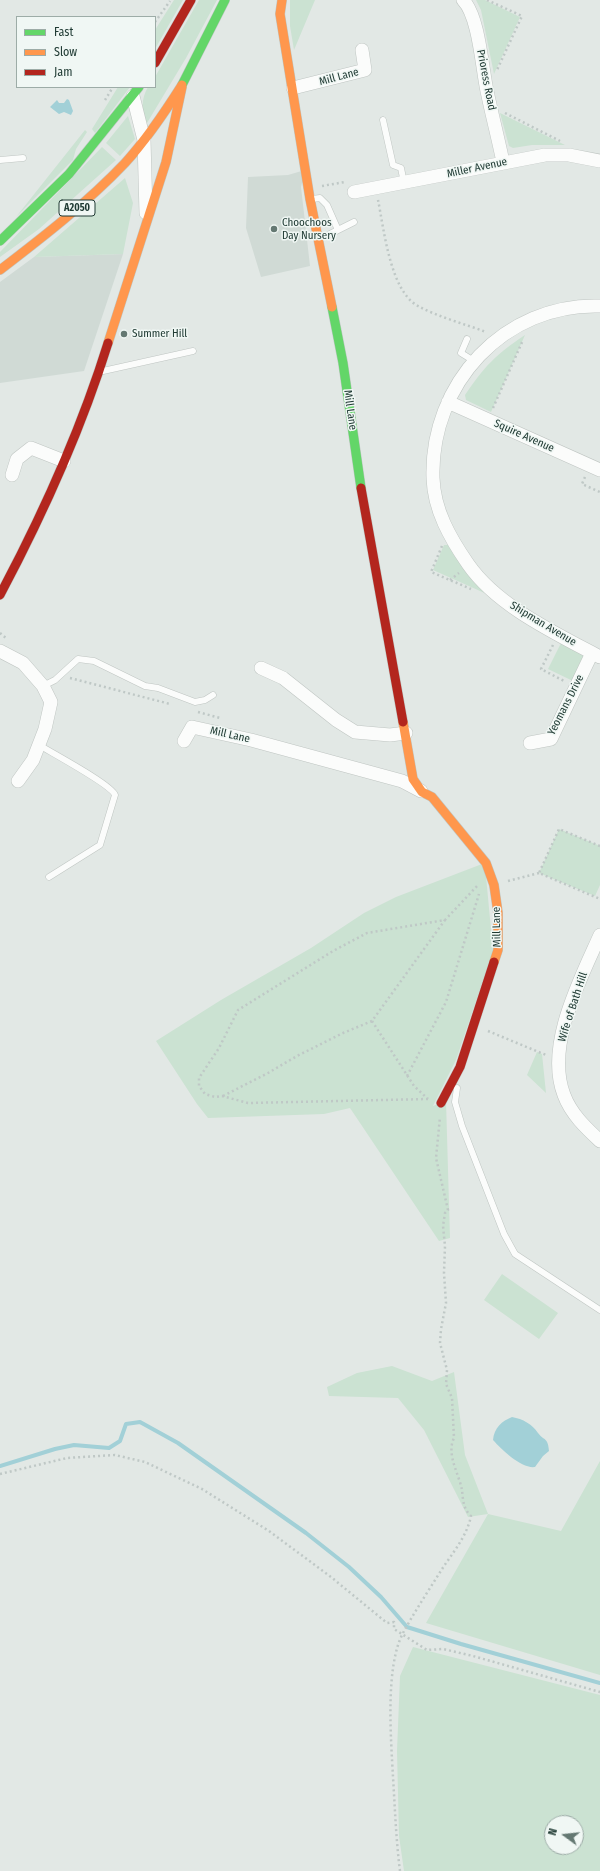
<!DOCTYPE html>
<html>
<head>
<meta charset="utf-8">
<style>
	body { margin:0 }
	#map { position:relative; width:600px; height:1871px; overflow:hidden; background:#e2e8e5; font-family:"Fira Sans Condensed",sans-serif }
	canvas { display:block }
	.legend { position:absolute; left:16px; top:16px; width:140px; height:72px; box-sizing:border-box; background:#f0f7f4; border:1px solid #9daca7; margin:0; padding:5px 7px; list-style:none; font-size:12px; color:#203b34 }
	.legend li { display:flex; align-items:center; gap:8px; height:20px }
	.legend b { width:20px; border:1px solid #9daca7 }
	.north { position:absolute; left:544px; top:1815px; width:40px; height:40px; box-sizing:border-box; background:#f0f7f4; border:1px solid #9daca7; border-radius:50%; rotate:285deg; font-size:11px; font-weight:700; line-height:16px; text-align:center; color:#203b34 }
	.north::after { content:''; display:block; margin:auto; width:14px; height:18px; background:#647872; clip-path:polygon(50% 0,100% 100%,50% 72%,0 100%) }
</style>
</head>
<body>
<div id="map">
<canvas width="600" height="1871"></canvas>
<ul class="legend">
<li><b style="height:5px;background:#63d668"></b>Fast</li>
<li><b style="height:5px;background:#ff974d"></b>Slow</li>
<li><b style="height:5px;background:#b3261e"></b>Jam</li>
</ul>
<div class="north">N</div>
</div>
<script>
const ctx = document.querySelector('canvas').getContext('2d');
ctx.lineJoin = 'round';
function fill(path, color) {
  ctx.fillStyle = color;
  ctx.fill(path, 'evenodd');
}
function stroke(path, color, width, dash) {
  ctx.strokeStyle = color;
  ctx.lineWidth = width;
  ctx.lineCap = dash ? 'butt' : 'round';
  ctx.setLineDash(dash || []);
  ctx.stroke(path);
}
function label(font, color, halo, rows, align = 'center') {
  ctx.font = font + ' "Fira Sans Condensed",sans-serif';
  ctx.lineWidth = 3;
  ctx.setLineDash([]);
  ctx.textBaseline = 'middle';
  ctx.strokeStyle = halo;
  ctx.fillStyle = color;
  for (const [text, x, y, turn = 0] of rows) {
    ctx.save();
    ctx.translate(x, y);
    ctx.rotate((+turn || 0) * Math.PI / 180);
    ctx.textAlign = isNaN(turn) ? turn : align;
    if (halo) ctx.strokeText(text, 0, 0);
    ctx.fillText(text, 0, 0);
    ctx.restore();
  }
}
fill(new Path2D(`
	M305,170L301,187L310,266L261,277L246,228L248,177L288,175Z
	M123,254L84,371L0,383V282L34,257Z`), '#d0dad5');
fill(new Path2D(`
	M174,0H183L155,49V30Z
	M199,0H217L186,58L147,123C141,111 141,99 148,87H155V77Z
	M290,0H315L294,50L290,26Z
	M476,0H485L520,17L494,74L481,10Z
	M118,87H130L95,133L92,129Z
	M500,113L565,145H532L513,148L509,146Z
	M128,116L135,139L120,156L106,143Z
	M85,130L87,132L76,149L73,160L16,217Z
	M102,147L116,160L39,229L0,257V252Z
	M125,178L133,203L123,254L34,257Z
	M525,335L491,412L466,400L465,395C484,367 496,354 525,335Z
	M444,545H449L489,595L433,570Z
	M562,641L588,655L575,682L548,669Z
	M559,829L600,846V885L595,896L539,873Z
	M482,864L486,876L493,951L456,1060L433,1106L446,1101L450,1238L439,1241L350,1108L324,1114L208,1118L197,1104L156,1041L221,1000L311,948L364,913L396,897Z
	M537,1052L542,1054L546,1093L527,1075Z
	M502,1274L558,1313L539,1339L484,1300Z
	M392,1366L432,1381L454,1372L465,1455L488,1514L561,1531L600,1461V1675L426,1623L488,1514L468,1517L424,1430L398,1398L329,1396L327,1387L357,1373Z
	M413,1647L600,1695V1871H404L399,1836L397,1751L400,1676ZM552,1823H576V1847H552Z`), '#cbe2d2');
fill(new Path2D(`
	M67,99L69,100L73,111L71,115L64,112L59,114L50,107L57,100L59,103H64Z
	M512,1417C523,1419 532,1424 538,1433C544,1441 548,1437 549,1451L543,1456L535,1467C522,1469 502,1450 493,1440C494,1428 502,1421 512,1417Z`), '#a2d0d7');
stroke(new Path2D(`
	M0,1466L55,1449L74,1445L109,1448L120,1441L126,1424L140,1422L178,1443L306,1533L349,1567L381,1597L407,1627L461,1644L600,1683`), '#a2d0d7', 4);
const lane = new Path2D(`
	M383,120L393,165L401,168L404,183
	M0,160L23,158
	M312,199L320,198L327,205L338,230
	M330,234L354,222
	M467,339L461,353L474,361
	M103,371L193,351
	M43,686L55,680L78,659L94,661L145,686L158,688L195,702L205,700L213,695
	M39,745C52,753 112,785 115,795L100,845L49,877
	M457,1088L455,1102L462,1126L504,1234L515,1254L600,1310`);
const street = new Path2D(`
	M463,0C479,16 482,68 487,91C492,115 498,138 503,162
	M293,88L365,70L362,50
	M133,96L144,140L146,213
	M354,192L545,155H569L600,161
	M600,306C504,303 430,384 433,478C434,510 450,538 468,564C497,606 555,633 600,657
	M448,402L600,470
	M12,475L17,459L31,448L64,461
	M0,651L23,663L43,686L51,702L45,729L33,760L18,781
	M261,668L283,678L336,720L355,732L390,735L406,733
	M184,741L192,727L251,740L402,781L421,791
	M530,743L551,739L592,653
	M600,935C580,980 545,1046 564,1095C571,1114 586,1128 600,1141`);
const fast = new Path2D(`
	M182,85L225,0
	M0,241L69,174L139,87
	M332,307L343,363L361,488`);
const slow = new Path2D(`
	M282,0L280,14L310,199L332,307
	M0,270C43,237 87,203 125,163C146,140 165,112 182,85
	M108,343L166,162L182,87
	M403,722L413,779L422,792L432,797L486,863L494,885L498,913V950L494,962`);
const jam = new Path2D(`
	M155,63L191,0
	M361,488L403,722
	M0,595C43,514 81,430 108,343
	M441,1103L460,1067L494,962`);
stroke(lane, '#bfc5c2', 7);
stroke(street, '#bfc5c2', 14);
stroke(fast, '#bec6c3', 10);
stroke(slow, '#bec6c3', 10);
stroke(jam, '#bec6c3', 10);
stroke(new Path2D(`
	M487,0L522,16L497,70
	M155,22L170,1
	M105,100L113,87
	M505,113L560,141
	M322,186L345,182
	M378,200C384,229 390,291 418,306C438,317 465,324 486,332
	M493,408L523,340
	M585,477L582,484L600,492
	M442,546L431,572L471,589
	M450,580L459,573
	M0,633L6,638
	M553,645L541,669L564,681
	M70,678L170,704
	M198,712L220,718
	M600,846L559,829L539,873L600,899
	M508,881L539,873
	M372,1021L414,1086L428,1099
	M488,1031L546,1055
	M407,1076L446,1002L479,894
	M223,1096L268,1073L297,1056L343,1033L372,1021L445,920
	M428,1099L248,1103L222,1096L215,1097L205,1094L199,1086V1078L219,1048L238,1010L333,951L367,933L445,920L478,885
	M0,1474L67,1458L115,1455L145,1462L202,1489L269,1531L331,1577L387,1623L394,1622V1629L427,1650L443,1649L473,1656L600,1692
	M400,1871C396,1840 395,1809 393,1777C391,1739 385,1667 403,1633C415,1611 430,1588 444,1566C455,1550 467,1535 471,1516C463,1509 463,1499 462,1490C459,1474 446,1454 454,1438L452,1398L446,1384L447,1370L440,1343L441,1329L446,1303L444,1273L445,1246L443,1226L445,1213L448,1210L436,1158L440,1117`), '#bfc8c6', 2.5, [2, 3]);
stroke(lane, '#fbfcfb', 6);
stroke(street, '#fbfcfb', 13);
stroke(fast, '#63d668', 9);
stroke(slow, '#ff974d', 9);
stroke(jam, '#b3261e', 9);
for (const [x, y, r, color] of [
	[274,229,4,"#647872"],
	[124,334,4,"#647872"]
]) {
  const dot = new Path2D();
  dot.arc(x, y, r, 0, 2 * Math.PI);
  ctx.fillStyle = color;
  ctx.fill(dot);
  stroke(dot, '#f0f7f4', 1.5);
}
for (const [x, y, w] of [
	[77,208,36]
]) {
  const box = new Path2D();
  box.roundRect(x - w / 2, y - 8, w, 16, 3);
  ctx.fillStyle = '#f0f7f4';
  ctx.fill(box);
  stroke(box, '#203b34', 1);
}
label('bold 10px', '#203b34', null, [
	["A2050",77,208]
]);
label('11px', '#203b34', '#f0f7f4', [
	["Mill Lane",339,77,-15],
	["Prioress Road",486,80,79],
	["Miller Avenue",477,168,-12],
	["Mill Lane",350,410,82],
	["Squire Avenue",524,436,24],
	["Shipman Avenue",543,624,31],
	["Yeomans Drive",566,705,-63],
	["Mill Lane",230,735,13],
	["Mill Lane",497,927,-91],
	["Wife of Bath Hill",573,1007,-72]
]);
label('11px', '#203b34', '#f0f7f4', [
	["Choochoos",282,223],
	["Day Nursery",282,236],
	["Summer Hill",132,334]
], 'left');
</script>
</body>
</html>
